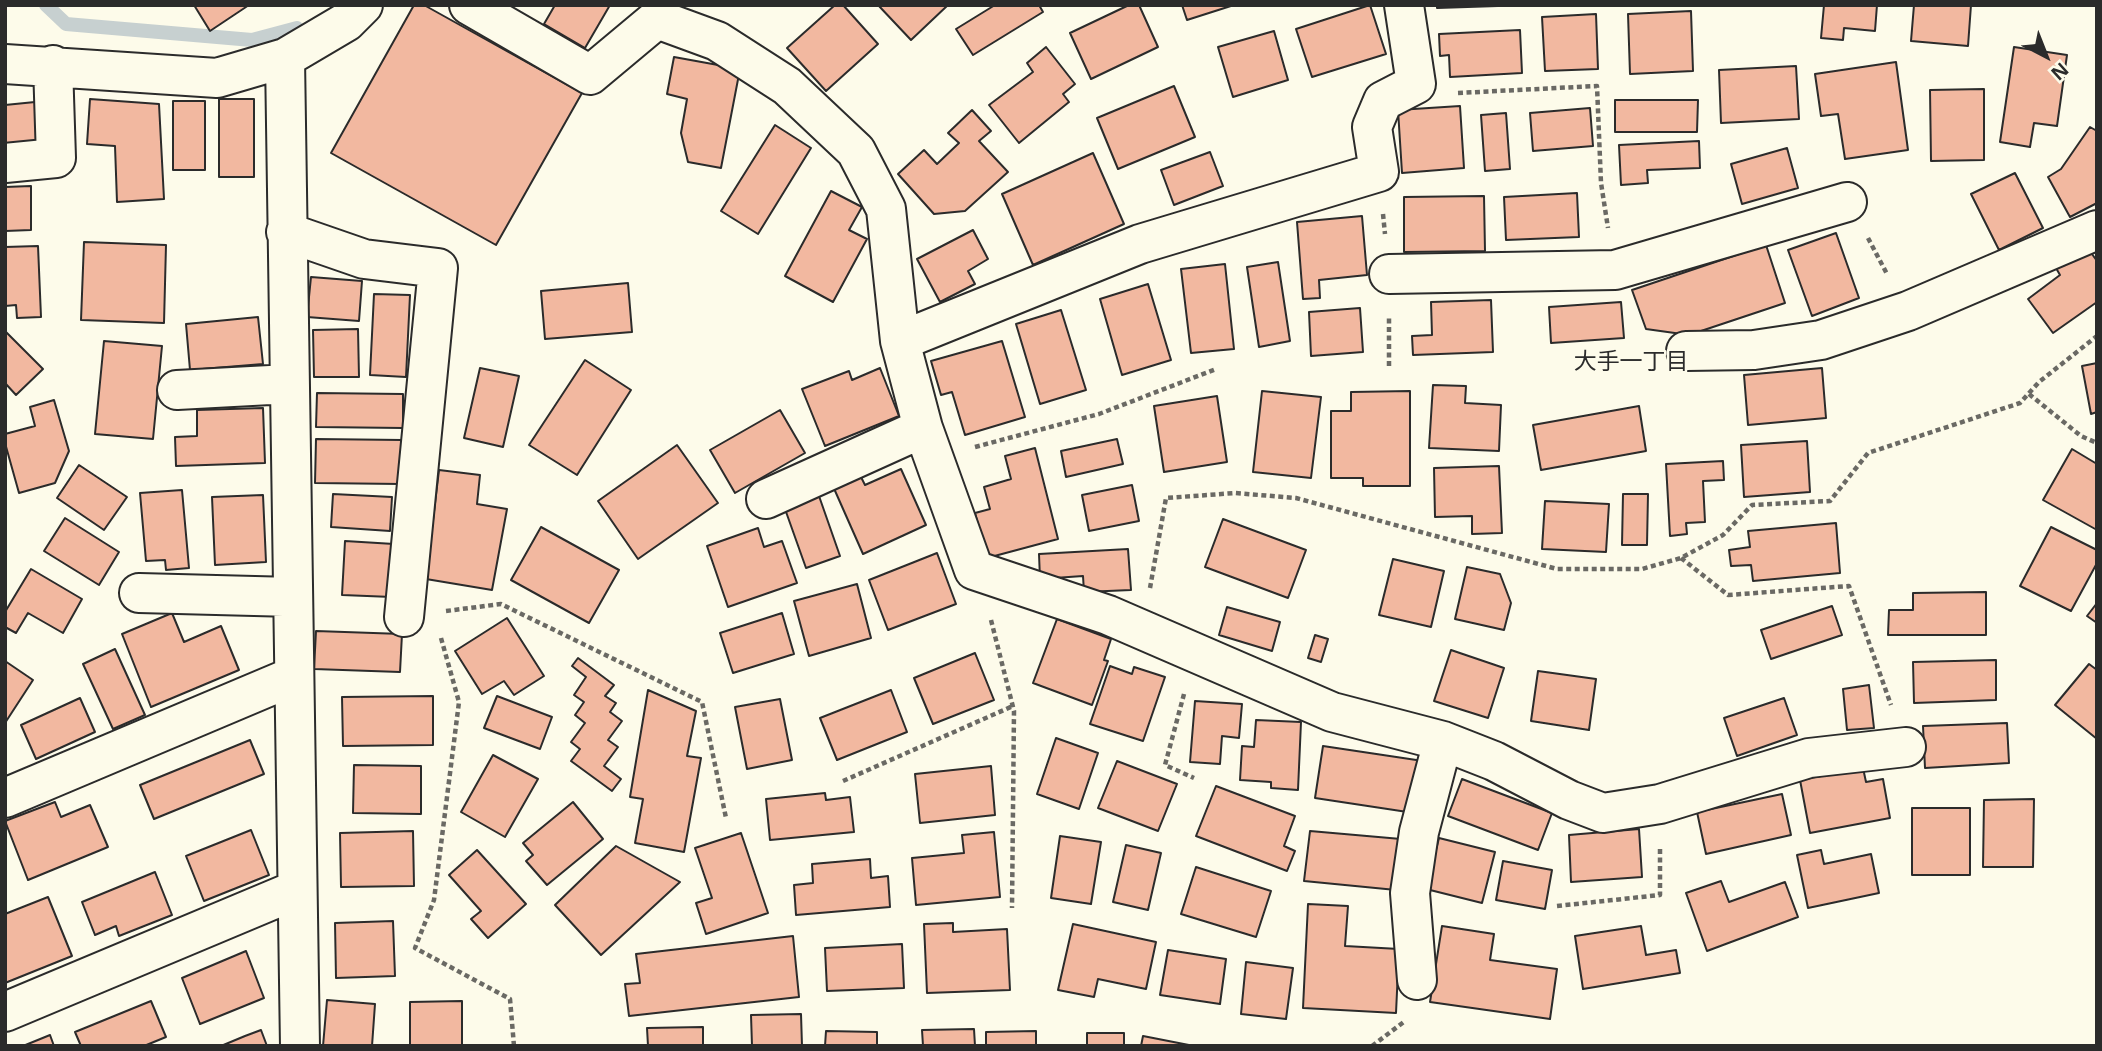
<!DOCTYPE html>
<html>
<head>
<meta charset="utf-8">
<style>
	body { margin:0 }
	#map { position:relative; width:2102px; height:1051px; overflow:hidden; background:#fdfbea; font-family:"Noto Sans",sans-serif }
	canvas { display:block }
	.frame { position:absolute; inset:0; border:7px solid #2b2b2b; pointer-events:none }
	.north { position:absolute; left:2011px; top:21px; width:70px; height:70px; -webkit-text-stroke:5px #fdfbea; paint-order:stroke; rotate:138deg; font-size:19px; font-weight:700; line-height:28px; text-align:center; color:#2b2b2b }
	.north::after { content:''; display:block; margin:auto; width:24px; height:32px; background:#2b2b2b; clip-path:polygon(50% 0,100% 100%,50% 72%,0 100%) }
</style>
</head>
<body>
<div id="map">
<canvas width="2102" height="1051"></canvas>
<div class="frame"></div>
<div class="north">N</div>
</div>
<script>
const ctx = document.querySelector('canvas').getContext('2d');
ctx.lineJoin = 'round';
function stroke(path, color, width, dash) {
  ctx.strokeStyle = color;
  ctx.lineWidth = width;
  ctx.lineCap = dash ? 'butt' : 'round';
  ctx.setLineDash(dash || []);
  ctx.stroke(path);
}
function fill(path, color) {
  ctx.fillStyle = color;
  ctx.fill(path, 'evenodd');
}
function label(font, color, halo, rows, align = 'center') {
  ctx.font = font + ' "Noto Sans","Noto Sans JP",sans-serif';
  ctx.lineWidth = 5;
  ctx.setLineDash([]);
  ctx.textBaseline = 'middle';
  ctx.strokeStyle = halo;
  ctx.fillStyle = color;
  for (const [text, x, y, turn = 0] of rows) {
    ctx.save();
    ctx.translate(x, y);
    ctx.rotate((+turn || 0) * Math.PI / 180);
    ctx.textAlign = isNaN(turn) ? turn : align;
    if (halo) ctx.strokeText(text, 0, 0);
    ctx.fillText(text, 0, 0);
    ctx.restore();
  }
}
stroke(new Path2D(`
	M46,5L66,24L252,40L297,28`), '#c7d0d0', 14);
const building = new Path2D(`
	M194,5H249L210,31Z
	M414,5H424L582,93L496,245L331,153Z
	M555,5H610L585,48L544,24Z
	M835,5H843L878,44L826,91L787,48Z
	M878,5H948L911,40Z
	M995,5H1039L1043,12L973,55L956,29Z
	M1129,5H1139L1158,47L1091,79L1070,33Z
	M1182,5H1234L1187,20Z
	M1370,5L1386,54L1312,77L1296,29Z
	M1437,5H1498V6L1437,8Z
	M1824,5H1877L1875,31L1844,28L1843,40L1821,38Z
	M1914,5H1971L1968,46L1911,41Z
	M1691,11L1693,71L1630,74L1628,14Z
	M1596,14L1598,69L1545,71L1542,17Z
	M1520,30L1522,73L1450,77L1449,55L1440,56L1439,34Z
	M1274,31L1288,80L1233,97L1218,47Z
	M1046,47L1075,84L1063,94L1069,102L1019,143L989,105L1033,72L1027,63Z
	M2014,47L2067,55L2057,126L2034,123L2030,147L2000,142Z
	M674,57L740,69L721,168L688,162L681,133L687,99L667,94Z
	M1896,62L1908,150L1845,159L1838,114L1821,116L1815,74Z
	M1796,66L1799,119L1721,123L1719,70Z
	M1174,86L1195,137L1118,169L1097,118Z
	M1984,89V160L1931,161L1930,90Z
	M90,99L159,104L164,199L117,202L115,146L87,144Z
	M219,99H254V177H219Z
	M1615,100H1698L1697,132H1615Z
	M173,101H205V170H173Z
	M35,102L38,143L5,146V105Z
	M1460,106L1464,168L1402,173L1398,110Z
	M1590,108L1593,146L1533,151L1530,113Z
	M972,110L991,131L979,141L1008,172L965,211L934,214L898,174L924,150L937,164L959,143L948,133Z
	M1506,113L1510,169L1485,171L1481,115Z
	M775,125L811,148L758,234L721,211Z
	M2090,127L2097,131V203L2070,217L2048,177L2061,169Z
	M1699,141L1700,168L1647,170L1648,183L1621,185L1619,145Z
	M1787,148L1798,188L1742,204L1731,164Z
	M1210,152L1223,186L1174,205L1161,170Z
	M1093,153L1124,224L1033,265L1002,194Z
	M2015,173L2043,228L1999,250L1971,194Z
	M31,186V230L5,231V187Z
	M831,191L862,207L849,230L867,239L833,302L785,276Z
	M1577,193L1579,237L1506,240L1504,197Z
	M1484,196L1485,251L1404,252V197Z
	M1362,216L1367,275L1319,280L1320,298L1303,299L1297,222Z
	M973,230L988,259L968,271L975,284L940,302L917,259Z
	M1836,233L1859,298L1812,316L1788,250Z
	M84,242L166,245L164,323L81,320Z
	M1766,245L1785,303L1689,335L1646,329L1632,290Z
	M38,246L41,317L17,318L16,305L5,306V247Z
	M2087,247L2097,261V302L2053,333L2028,299L2060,275L2056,268Z
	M1278,262L1290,341L1259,347L1247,267Z
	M1225,264L1234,349L1191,353L1181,269Z
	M311,277L362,281L359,321L307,317Z
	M628,283L632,332L545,339L541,291Z
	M1148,284L1171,360L1122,375L1100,299Z
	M374,294L410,295L406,377L370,375Z
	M1491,300L1493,352L1413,355L1412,336L1432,335L1431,302Z
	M1621,302L1624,338L1551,343L1549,307Z
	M1360,308L1363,352L1311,356L1309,312Z
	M1061,310L1086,390L1040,404L1016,324Z
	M258,317L263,364L190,370L186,324Z
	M358,329L359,377H314L313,330Z
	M5,331L43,369L16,395L5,383Z
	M104,341L162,346L153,439L95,434Z
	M1002,341L1025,417L965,435L952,392L941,395L931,361Z
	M585,360L631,390L577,475L529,445Z
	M2097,363V412L2091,414L2082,366Z
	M480,368L519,376L503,447L464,438Z
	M880,368L899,416L825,446L802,389L849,371L852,380Z
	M1822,368L1826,418L1748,425L1744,375Z
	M1433,385L1466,386L1465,403L1501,405L1499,451L1429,448Z
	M1262,391L1321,397L1311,478L1253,472Z
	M1410,391V486H1363V478H1331V411H1351V392Z
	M317,393L403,394V428L316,427Z
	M1217,396L1227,462L1164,472L1154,406Z
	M54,400L69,451L55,483L19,493L5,443V434L35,426L30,407Z
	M1639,406L1646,451L1541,470L1533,425Z
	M263,408L265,463L176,466L175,437L197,436V410Z
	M780,410L805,453L735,493L710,450Z
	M316,439L402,440L401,484L315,483Z
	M1117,439L1123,464L1066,477L1061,451Z
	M1807,441L1810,492L1744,497L1741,445Z
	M677,445L718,503L638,559L598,501Z
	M1035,448L1058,539L987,558L975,513L990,509L984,487L1011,479L1005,456Z
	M2072,449L2097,464V530L2043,500Z
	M1723,461L1724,480L1703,481L1705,522L1686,523L1687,534L1670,536L1666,464Z
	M79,465L127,497L104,530L57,498Z
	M1499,466L1502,533L1472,534V516L1435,517L1434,468Z
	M901,469L926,525L863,554L832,484L859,473L865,485Z
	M439,470L480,475L477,504L507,509L492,590L426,579Z
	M1132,485L1139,521L1089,531L1082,495Z
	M182,490L189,568L166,570L165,560L146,561L140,493Z
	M333,494L392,497L390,531L331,527Z
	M1623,494H1648L1647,545H1622Z
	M263,495L266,562L215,565L212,497Z
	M819,496L840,556L806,568L785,509Z
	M1545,501L1609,504L1606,552L1542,549Z
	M65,518L119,552L99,585L44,551Z
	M1223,519L1306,550L1288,598L1205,567Z
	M1836,523L1840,573L1753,581L1751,565L1731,566L1729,550L1750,547L1748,531Z
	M541,527L619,570L589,623L511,580Z
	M2051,527L2097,550V563L2071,611L2020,586Z
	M758,528L764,547L782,541L797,583L728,607L707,546Z
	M345,541L394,544L392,597L342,595Z
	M1128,549L1131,590L1084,592L1083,576L1040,579L1039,554Z
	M937,553L956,604L888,630L869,580Z
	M1393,559L1444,571L1431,627L1379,615Z
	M1467,567L1500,574L1511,603L1504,630L1455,619Z
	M31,569L82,599L63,633L28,613L16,633L5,627V612Z
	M857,584L871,638L809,656L794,601Z
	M1986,592V635H1888L1889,610H1913V593Z
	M2097,603V623L2087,616Z
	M1832,606L1842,635L1771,659L1761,630Z
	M1227,607L1280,622L1272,651L1219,635Z
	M172,613L184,642L221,626L239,670L151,707L122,634Z
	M782,613L794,654L733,673L720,633Z
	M507,618L544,676L514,695L504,681L482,694L455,651Z
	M1057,619L1111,639L1104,660L1108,661L1092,705L1033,683Z
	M316,631L402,634L400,672L314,669Z
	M1315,635L1328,639L1321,662L1308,658Z
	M115,649L145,715L113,729L83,664Z
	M1451,650L1504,668L1488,718L1434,701Z
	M975,653L994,700L933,724L914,678Z
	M578,658L614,685L605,696L616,703L610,712L622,721L608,740L618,747L604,766L621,779L612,791L571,761L580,749L571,742L585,723L575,715L584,702L574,695L586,677L572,666Z
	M1996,660V700L1914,703L1913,662Z
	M5,661L33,680L5,723Z
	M2089,664L2097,670V739L2055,705Z
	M1110,666L1132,674L1134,667L1165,677L1143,741L1090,724Z
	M1538,671L1596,679L1589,730L1531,721Z
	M1869,685L1874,728L1847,730L1843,689Z
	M648,690L696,711L687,756L701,758L684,852L635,843L643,799L630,797Z
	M891,690L907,732L837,760L820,718Z
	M433,696V745L343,746L342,697Z
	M497,696L552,717L540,749L484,728Z
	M80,698L95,732L36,759L21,725Z
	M1784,698L1797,735L1737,756L1724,718Z
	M780,699L792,760L747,769L735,707Z
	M1195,701L1242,704L1239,738L1222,736L1220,764L1190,762Z
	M1256,720L1301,722L1298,790L1271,788V782L1240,780L1242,746L1254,747Z
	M2007,723L2009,763L1925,768L1923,726Z
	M1056,738L1098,753L1079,809L1037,794Z
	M250,740L264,774L154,819L140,785Z
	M1323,746L1423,761L1414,813L1315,798Z
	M493,755L538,779L505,837L461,812Z
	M1117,761L1177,784L1158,831L1098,808Z
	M354,765L421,766V814L353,813Z
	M991,766L995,815L920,823L915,774Z
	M1863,768L1866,782L1883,779L1890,818L1810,833L1800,780Z
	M1462,779L1552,813L1538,850L1448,816Z
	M1216,786L1295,816L1284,846L1295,851L1287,871L1196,836Z
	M825,793L826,800L850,797L854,832L770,840L766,799Z
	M1782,794L1791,835L1706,854L1697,812Z
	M2034,799L2033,867H1983L1984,800Z
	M55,802L61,817L90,805L108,847L28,880L5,821Z
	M573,802L603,839L547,885L526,861L533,855L523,843Z
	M1912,808H1970V875H1912Z
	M1639,829L1642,877L1571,882L1569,835Z
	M251,830L269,875L204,901L186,856Z
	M413,831L414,886L341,887L340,833Z
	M1310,831L1401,839L1396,890L1304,881Z
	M994,832L1000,897L916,905L912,858L964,853L962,835Z
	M741,833L768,913L706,934L696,903L712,898L695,848Z
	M1060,836L1101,842L1091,904L1051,898Z
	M1439,838L1495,852L1482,903L1426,889Z
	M1126,845L1161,853L1148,910L1113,902Z
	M616,846L680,882L601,955L555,905Z
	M477,850L526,904L488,938L471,919L481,911L449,875Z
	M1821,850L1824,864L1871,854L1879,893L1808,908L1797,855Z
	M870,859L871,878L888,876L890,907L796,915L794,885L813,883L812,864Z
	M1503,861L1552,870L1545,909L1496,900Z
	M1196,867L1271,891L1256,937L1181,914Z
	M155,872L172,915L119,936L116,926L95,935L82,902Z
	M1721,881L1729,902L1785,882L1798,917L1707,951L1686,893Z
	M48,897L72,956L5,983V914Z
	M1308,904L1348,906L1345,946L1399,949L1396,1013L1303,1008Z
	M393,921L395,976L336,978L335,923Z
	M953,923V932L1007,929L1010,990L927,993L924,924Z
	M1073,924L1156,942L1146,989L1098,979L1094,997L1058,990Z
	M1442,926L1494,934L1490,960L1557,969L1550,1019L1430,1002Z
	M1641,926L1646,955L1676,950L1680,973L1583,989L1575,936Z
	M793,936L799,997L629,1016L625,984L640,983L636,954Z
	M902,944L904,988L827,991L825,948Z
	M1168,950L1226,959L1220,1004L1160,995Z
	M246,951L264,998L200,1024L182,978Z
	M1246,962L1293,968L1286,1019L1241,1014Z
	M327,1000L375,1004L372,1046H323Z
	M151,1001L166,1037L144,1046H81L75,1032Z
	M462,1001V1046H410V1002Z
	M801,1014L802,1046H752L751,1015Z
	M703,1027V1046H648L647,1028Z
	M974,1029L975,1046H923L922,1030Z
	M261,1030L267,1046H221L245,1036Z
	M826,1031L877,1032V1046H825Z
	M1036,1031V1046H986V1032Z
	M1087,1033H1124V1046H1087Z
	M50,1035L54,1046H23Z
	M1143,1036L1194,1046H1141Z`);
fill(building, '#f2b8a0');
stroke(building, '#2b2b2b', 2);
const minor = new Path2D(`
	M469,5L590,75L657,19L717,41L787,86L856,151L886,209L900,341L923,428L974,570L1108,615L1332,712L1443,741L1494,761L1569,800L1603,813L1660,804L1809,758L1906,747
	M285,58L300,1046
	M5,64L217,78L285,58L346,22L363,5
	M5,163L56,158L53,65
	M286,232L364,259L438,268L404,617
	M1389,274L1615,270L1847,202
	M900,341L1140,244L1379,172L1372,127L1383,101L1416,84L1404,5
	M1686,351L1754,350L1821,340L1908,311L2097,230
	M177,390L289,384
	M766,499L923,428
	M139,593L293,597
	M5,798L294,676
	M1417,980L1410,893L1419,832L1443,741
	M5,1012L296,890`);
stroke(minor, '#2b2b2b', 42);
stroke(new Path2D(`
	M1458,93L1597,86L1601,183L1608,228
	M1383,214L1385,234
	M1868,238L1887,274
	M1389,366V316
	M2029,394L2081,436L2097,443
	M975,447L1099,414L1216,369
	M1681,558L1728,595L1849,586L1891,705
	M1150,588L1166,498L1235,493L1296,498L1557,569H1642L1681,558L1723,535L1752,505L1830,501L1868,453L2020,403L2039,382L2097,336
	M446,611L501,604L702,702L726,818
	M991,620L1014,711L1012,908
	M441,638L459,702L434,900L415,948L510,999L514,1046
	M1184,694L1165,765L1194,778
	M843,781L1013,706
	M1557,906L1660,895V846
	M1372,1046L1405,1021`), '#6a6964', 4.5, [5, 3.5]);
stroke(minor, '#fdfbea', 38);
label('23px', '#2b2b2b', '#fdfbea', [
	["大手一丁目",1631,362]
]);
</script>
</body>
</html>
